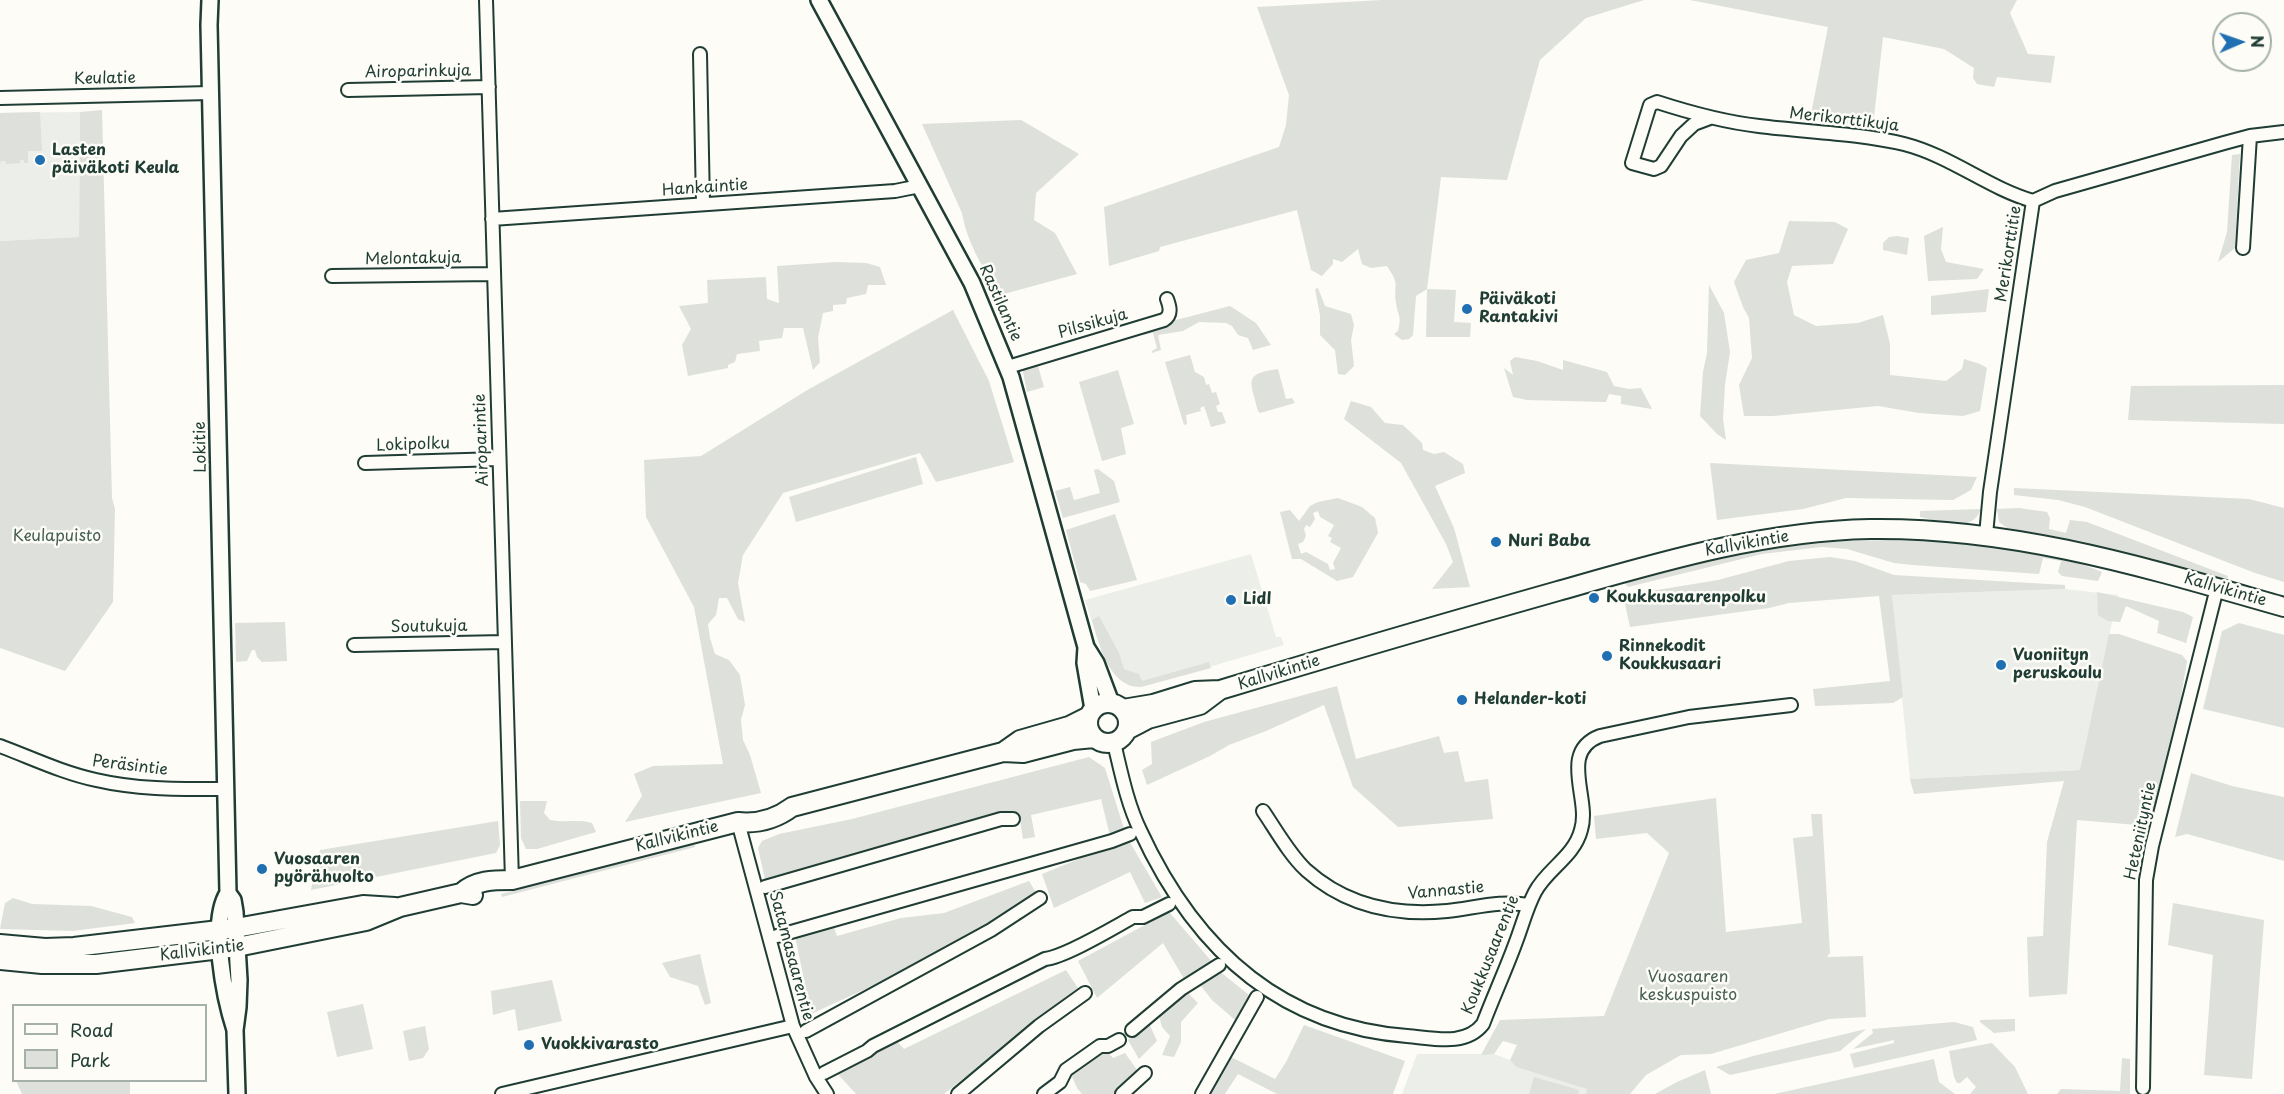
<!DOCTYPE html>
<html>
<head>
<meta charset="utf-8">
<style>
	body { margin:0 }
	#map { position:relative; width:2284px; height:1094px; overflow:hidden; background:#fdfcf7; font-family:"Playpen Sans",sans-serif }
	canvas { display:block }
	.legend { position:absolute; left:12px; top:1004px; width:195px; height:78px; box-sizing:border-box; background:#fdfcf7; border:2px solid #a4b0a9; margin:0; padding:8px 10px; list-style:none; font-size:18px; color:#1f3d34 }
	.legend li { display:flex; align-items:center; gap:12px; height:30px }
	.legend b { width:30px; border:2px solid #a4b0a9 }
	.north { position:absolute; left:2212px; top:12px; width:60px; height:60px; box-sizing:border-box; background:#fdfcf7; border:2px solid #a4b0a9; border-radius:50%; rotate:88deg; font-size:16px; font-weight:700; line-height:24px; text-align:center; color:#1f3d34 }
	.north::after { content:''; display:block; margin:auto; width:21px; height:27px; background:#1f6fb2; clip-path:polygon(50% 0,100% 100%,50% 72%,0 100%) }
</style>
</head>
<body>
<div id="map">
<canvas width="2284" height="1094"></canvas>
<ul class="legend">
<li><b style="height:8px;background:#fdfcf7"></b>Road</li>
<li><b style="height:16px;background:#dde0db"></b>Park</li>
</ul>
<div class="north">N</div>
</div>
<script>
const ctx = document.querySelector('canvas').getContext('2d');
ctx.lineJoin = 'round';
function fill(path, color) {
  ctx.fillStyle = color;
  ctx.fill(path, 'evenodd');
}
function stroke(path, color, width, dash) {
  ctx.strokeStyle = color;
  ctx.lineWidth = width;
  ctx.lineCap = dash ? 'butt' : 'round';
  ctx.setLineDash(dash || []);
  ctx.stroke(path);
}
function label(font, color, halo, rows, align = 'center') {
  ctx.font = font + ' "Playpen Sans",sans-serif';
  ctx.lineWidth = 5;
  ctx.setLineDash([]);
  ctx.textBaseline = 'middle';
  ctx.strokeStyle = halo;
  ctx.fillStyle = color;
  for (const [text, x, y, turn = 0] of rows) {
    ctx.save();
    ctx.translate(x, y);
    ctx.rotate((+turn || 0) * Math.PI / 180);
    ctx.textAlign = isNaN(turn) ? turn : align;
    if (halo) ctx.strokeText(text, 0, 0);
    ctx.fillText(text, 0, 0);
    ctx.restore();
  }
}
fill(new Path2D(`
	M80,112L79,237L0,241V113Z
	M1251,554L1276,637H1281L1284,645L1141,687L1130,686L1118,677L1102,652L1085,600Z
	M2065,589L2118,595L2080,770L1910,779L1892,595Z
	M1417,1054H1494L1510,1060L1516,1067L1588,1089L1586,1094H1402Z`), '#eceee9');
fill(new Path2D(`
	M1382,0H1644L1586,18L1540,60L1507,180L1441,177L1427,289L1456,290L1454,322L1471,323L1470,337H1426L1427,289L1416,296L1413,335L1409,339L1402,340L1394,334L1398,331C1402,315 1398,317 1396,303C1393,283 1401,287 1387,266L1371,268L1362,264L1358,249L1342,262L1333,259V264L1322,276L1311,270L1297,210L1160,247L1159,251L1109,266L1104,207L1279,147L1286,125L1289,95L1257,7Z
	M1690,0H2017L2010,13L2028,54L2055,56L2051,83L1997,77L1994,87L1977,84L1973,78L1974,68L1944,49L1883,37L1873,126L1810,119L1828,27Z
	M102,110L112,498L115,509L113,602L65,671L0,648V241L79,237L80,112Z
	M40,112L42,151H28V163H24V160H20V163L6,164L5,161H1L0,164V113Z
	M1021,120L1079,154L1036,193L1034,220L1055,233L1077,274L1004,294C985,277 966,239 962,213L922,124Z
	M2240,154L2235,248L2218,262L2227,232L2232,155Z
	M1789,221L1835,222L1848,229L1833,264L1792,266L1787,282L1794,315L1816,326L1858,323L1883,315L1890,344V375L1946,381L1962,369L1964,359L1980,364L1987,368L1980,411L1963,416L1919,413L1878,406L1773,416H1744L1739,385L1752,358L1749,318L1743,307L1734,282L1746,260L1779,253Z
	M1943,227L1941,249L1946,262L1984,269L1977,279L1928,281L1924,236Z
	M1897,236L1909,238L1907,255L1883,250V243L1889,237Z
	M836,262L866,263L880,267L886,285H868L866,294L847,298L846,304L833,305V311L823,313L818,338L820,362L813,370L803,328H784L782,338L759,341L760,351L737,354L735,362L728,365V368L688,376L682,345L691,329L679,306L708,303L707,280L766,277L767,299L779,303L777,266Z
	M1709,285L1724,313L1730,352L1725,385L1723,419L1726,440L1717,434L1700,416L1703,372L1707,353Z
	M1318,288L1325,306L1351,314L1354,325L1351,340L1354,366L1345,375L1338,374L1335,350L1320,335V315L1315,289Z
	M1989,289L1986,312L1931,315V296Z
	M1230,306L1256,323L1271,345L1253,350L1248,338L1238,335L1232,326L1226,323L1199,322L1183,331L1158,335L1161,350L1152,353V351L1157,348L1153,333L1143,335L1142,332L1166,325L1172,321Z
	M953,310L989,381L1014,462L936,482L920,453L783,493L743,555L738,583L745,622L738,619L727,598H719L716,615L708,624L710,638L715,654L729,660L740,675L745,705L741,720L743,740L750,755L761,793L625,822L642,796L634,774L653,766L723,764L694,607L646,517L644,460L701,456L809,389Z
	M1190,355L1195,372L1204,377L1206,385L1209,384L1212,393L1216,392L1220,404L1216,406L1218,412H1222L1226,423L1211,427L1204,406L1200,408L1201,411L1186,415L1187,424L1184,425L1165,362Z
	M1515,357L1537,361L1563,370V360L1607,372L1614,386L1629,389L1641,388L1652,409L1621,404V396L1609,394L1606,402L1527,400L1513,397L1504,368L1513,375L1510,361Z
	M1048,359L1049,362L1038,366L1044,387L1027,392L1022,367Z
	M1278,369L1286,399L1292,398L1295,403L1260,413L1258,411C1251,381 1242,374 1278,369Z
	M1118,370L1134,424L1121,428L1126,454L1102,461L1079,382Z
	M2284,385V424L2128,420L2131,386Z
	M1351,401L1371,407L1385,423L1403,425L1422,443L1423,450L1434,454L1444,452L1463,464L1465,473L1435,486L1454,528L1470,587L1432,589L1453,562L1446,544L1401,463L1344,419Z
	M916,457L923,484L796,522L789,497Z
	M1710,463L1977,477L1971,490L1953,500L1846,498L1803,509L1717,520Z
	M1098,469L1114,481L1120,502L1063,518L1055,491L1070,487L1074,500L1100,493L1094,470Z
	M2014,488L2249,499L2284,508V582L2255,573L2085,507L2058,500L2014,495Z
	M1338,498L1362,507L1375,518L1378,533L1353,577L1337,581L1301,559H1292L1280,512L1290,510L1299,521L1310,506L1318,502ZM1318,511L1320,517L1334,525L1328,536L1332,538L1330,542L1341,548L1333,563L1335,569L1330,570L1328,564L1306,552L1301,554L1298,544L1303,542L1306,536L1304,529L1306,525L1310,527L1315,519L1313,513Z
	M2019,508L2047,512L2050,518L2049,529L2066,533L2070,520L2087,522L2228,576L2227,580L2081,541L2007,528L1999,522L1997,509Z
	M1981,509C1972,535 1940,521 1920,517V511Z
	M1115,514L1137,580L1090,591L1086,584L1080,582L1066,530Z
	M1888,540C1960,541 2035,544 2102,572L2098,581L2062,576L2058,572L2061,561L2043,558L2039,574L1913,565L1894,563L1847,549L1822,547L1762,554L1628,587L1625,583L1752,550L1843,541Z
	M1830,557L1855,561L1894,575L2065,585V589L1892,595L1903,697L1893,703L1815,706L1813,689L1890,681L1879,596L1789,603L1769,608L1630,627L1624,599L1639,593L1718,580L1789,561Z
	M2097,592L2183,612L2193,617L2186,643L2157,633L2159,621L2126,606L2120,622L2108,621L2098,615Z
	M1099,616L1119,653L1124,669L1139,674L1142,681L1209,662L1211,668L1141,687C1109,688 1099,644 1092,620Z
	M285,622L287,661L262,662L257,657L255,650H252L247,661L236,662L235,623Z
	M2239,623L2284,635V728L2203,709L2222,631Z
	M2109,634H2119L2182,655L2187,661L2179,709L2149,826L2077,820L2067,994L2029,997L2027,937L2043,936L2047,842L2064,781L1914,794L1910,779L2080,770Z
	M1337,686L1356,759L1439,736L1444,753L1458,751L1465,782L1488,779L1493,819L1398,827L1353,787L1324,705L1266,731L1229,745L1210,756L1147,785L1142,770L1152,764L1151,742L1204,722Z
	M1089,757L1105,768L1125,832L1110,836L1101,799L1031,815L1035,837L1023,839L1019,813L1007,814L766,884L758,848L762,841L779,834L852,819Z
	M2191,773L2232,786L2284,797V861L2187,834L2175,837Z
	M1716,798L1726,932L1802,923L1793,838L1813,836L1811,814H1822L1830,953L1827,957L1863,956L1866,1017L1829,1019L1711,1054L1681,1055L1646,1075L1630,1094H1586L1587,1089L1516,1067L1510,1060L1517,1045L1503,1041L1494,1054L1481,1055L1500,1020L1604,1016L1669,853L1647,833L1596,839L1594,816Z
	M520,801H547L544,813L550,820C565,823 578,819 592,823L596,832L537,849H526L521,838Z
	M498,821L500,845L496,853L311,890L320,850Z
	M1128,839L1162,897L1145,903L1130,872L1054,908L1042,874Z
	M694,843L695,847L502,897L501,894Z
	M1029,881L1038,896L909,969L811,1014L795,936L834,927L837,936L901,918L944,913Z
	M13,898L32,904L91,906L132,917L135,923L73,931L0,929L5,903Z
	M2173,903L2264,920L2252,1079L2204,1075L2213,955L2168,945Z
	M1169,912L1214,964L1184,979L1163,943L1097,998L1078,961Z
	M700,954L711,1003L705,1005L698,986L670,977L662,963Z
	M1066,970L1078,988L944,1094H856L835,1071L896,1040L904,1049Z
	M1218,970L1249,995L1235,1020L1212,1000L1197,981Z
	M552,980L562,1021L518,1031L515,1009L493,1015L491,991Z
	M1188,993L1198,1003L1181,1022V1042L1174,1057L1162,1055L1170,1036L1162,1027L1159,1016Z
	M363,1004L373,1049L337,1057L327,1012Z
	M2015,1019V1031L1994,1033L1980,1022V1020Z
	M1148,1021L1157,1041L1139,1059L1128,1040Z
	M1954,1022L1973,1027L1977,1040L1854,1068L1850,1054L1894,1043V1040L1853,1049L1873,1033L1872,1029Z
	M1304,1025L1405,1061L1393,1094H1277L1238,1074L1225,1094H1210L1229,1056L1275,1079L1286,1062Z
	M425,1026L429,1049L423,1058L409,1061L403,1031Z
	M1866,1029L1840,1051L1730,1075L1716,1067L1753,1056Z
	M1992,1043L2015,1067L2028,1094H1970L1976,1087L1967,1077L1960,1083H1957L1954,1077L1949,1051Z
	M1104,1048L1113,1058L1125,1053L1137,1070L1115,1094H1082L1077,1088L1070,1072Z
	M2122,1058L2130,1059V1094H2057L2061,1089L2120,1091Z
	M1934,1059L1939,1082L1955,1094H1774Z
	M1705,1070L1711,1094H1655L1677,1082Z
	M1534,1077L1579,1090L1578,1094H1529Z
	M16,1081H130V1094H22Z`), '#dde0db');
const minor = new Path2D(`
	M486,0L512,880
	M700,54L703,204
	M348,90L489,87
	M0,98L210,93
	M1710,118L1694,124L1681,136L1661,166L1654,169L1632,163L1650,105L1657,102C1691,113 1724,122 1759,126C1807,132 1857,133 1904,144C1951,156 1988,188 2033,201
	M492,219L895,191L920,186
	M2243,248L2250,136
	M332,276L494,274
	M1008,367L1164,320C1172,315 1170,307 1167,299
	M365,463L499,459
	M1986,535L1990,492L2033,201L2055,191L2224,143L2250,136L2284,132
	M354,645L504,642
	M1114,743C1121,772 1127,803 1140,830C1193,945 1276,1026 1407,1036C1433,1038 1465,1047 1483,1024C1494,995 1507,967 1517,939C1523,923 1527,907 1535,892C1547,869 1574,857 1581,830C1591,799 1558,752 1600,736L1689,717L1791,705
	M0,746C32,758 63,773 96,780C139,790 183,789 226,789
	M1263,811C1276,830 1289,854 1306,870C1346,906 1395,916 1447,911C1475,908 1501,900 1529,905
	M738,822L793,1026L816,1077L827,1094
	M765,887L1001,819H1013
	M777,936L1112,841L1130,834
	M1132,1030L1181,989L1219,965
	M806,1031L991,930L1040,898
	M824,1073L867,1051L873,1046L1045,959C1065,957 1113,928 1133,917H1143L1169,904
	M2143,1088L2146,880L2152,846L2217,588
	M502,1094L793,1026
	M958,1094L1039,1026L1085,993
	M1044,1094L1060,1082L1066,1070L1100,1046H1108L1119,1040
	M1122,1094L1145,1073
	M1202,1094L1257,997`);
const tertiary = new Path2D(`
	M210,0L209,25L228,893C209,922 225,999 235,1030
	M819,0L972,283L1011,377L1086,647L1096,663L1111,703
	M1086,647L1085,663L1093,709
	M228,893L233,900L235,912L239,980L238,1007L235,1030L237,1094`);
const secondary = new Path2D(`
	M1088 723a20 20 0 1 1 40 0a20 20 0 1 1-40 0Z
	M1123,709L1153,704L1195,691L1220,690C1332,656 1445,623 1558,591C1660,562 1763,531 1870,529C2015,527 2147,568 2284,607
	M1127,730L1148,719L1200,705L1220,690
	M1003,752L1020,740L1069,726L1089,716
	M461,893C476,880 493,880 512,880L738,822C758,824 776,819 792,807L1003,752L1023,753L1073,740L1094,738
	M0,944L45,948L74,947L236,928L363,905L395,907
	M0,960L42,964H96L237,947L366,921L400,907L461,893L473,895`);
stroke(minor, '#1f3d34', 16);
stroke(tertiary, '#1f3d34', 20);
stroke(secondary, '#1f3d34', 22);
stroke(minor, '#fdfcf7', 12);
stroke(tertiary, '#fdfcf7', 15);
stroke(secondary, '#fdfcf7', 18);
for (const [x, y, r, color] of [
	[40,160,6,"#1f6fb2"],
	[1467,309,6,"#1f6fb2"],
	[1496,542,6,"#1f6fb2"],
	[1594,598,6,"#1f6fb2"],
	[1231,600,6,"#1f6fb2"],
	[1607,656,6,"#1f6fb2"],
	[2001,665,6,"#1f6fb2"],
	[1462,700,6,"#1f6fb2"],
	[262,869,6,"#1f6fb2"],
	[529,1045,6,"#1f6fb2"]
]) {
  const dot = new Path2D();
  dot.arc(x, y, r, 0, 2 * Math.PI);
  ctx.fillStyle = color;
  ctx.fill(dot);
  stroke(dot, '#fdfcf7', 2);
}
label('16px', '#1f3d34', '#fdfcf7', [
	["Airoparinkuja",418,72,-1],
	["Keulatie",105,79,-1],
	["Merikorttikuja",1844,120,7],
	["Hankaintie",705,188,-4],
	["Merikorttitie",2009,254,-81],
	["Melontakuja",413,259,-1],
	["Rastilantie",1000,303,66],
	["Pilssikuja",1093,324,-16],
	["Airoparintie",482,440,-92],
	["Lokipolku",413,445,-2],
	["Lokitie",201,447,-91],
	["Kallvikintie",1747,544,-10],
	["Kallvikintie",2225,590,16],
	["Soutukuja",429,627,-1],
	["Kallvikintie",1279,673,-17],
	["Peräsintie",130,766,7],
	["Heteniityntie",2141,831,-78],
	["Kallvikintie",677,837,-14],
	["Vannastie",1446,891,-5],
	["Kallvikintie",202,951,-7],
	["Koukkusaarentie",1491,955,-68],
	["Satamasaarentie",791,956,75]
]);
label('bold 16px', '#1f3d34', '#fdfcf7', [
	["Lasten",52,151],
	["päiväkoti Keula",52,169],
	["Päiväkoti",1479,300],
	["Rantakivi",1479,318],
	["Nuri Baba",1508,542],
	["Koukkusaarenpolku",1606,598],
	["Lidl",1243,600],
	["Rinnekodit",1619,647],
	["Koukkusaari",1619,665],
	["Vuoniityn",2013,656],
	["peruskoulu",2013,674],
	["Helander-koti",1474,700],
	["Vuosaaren",274,860],
	["pyörähuolto",274,878],
	["Vuokkivarasto",541,1045]
], 'left');
label('16px', '#455e55', '#fdfcf7', [
	["Keulapuisto",57,537],
	["Vuosaaren",1688,978],
	["keskuspuisto",1688,996]
]);
</script>
</body>
</html>
